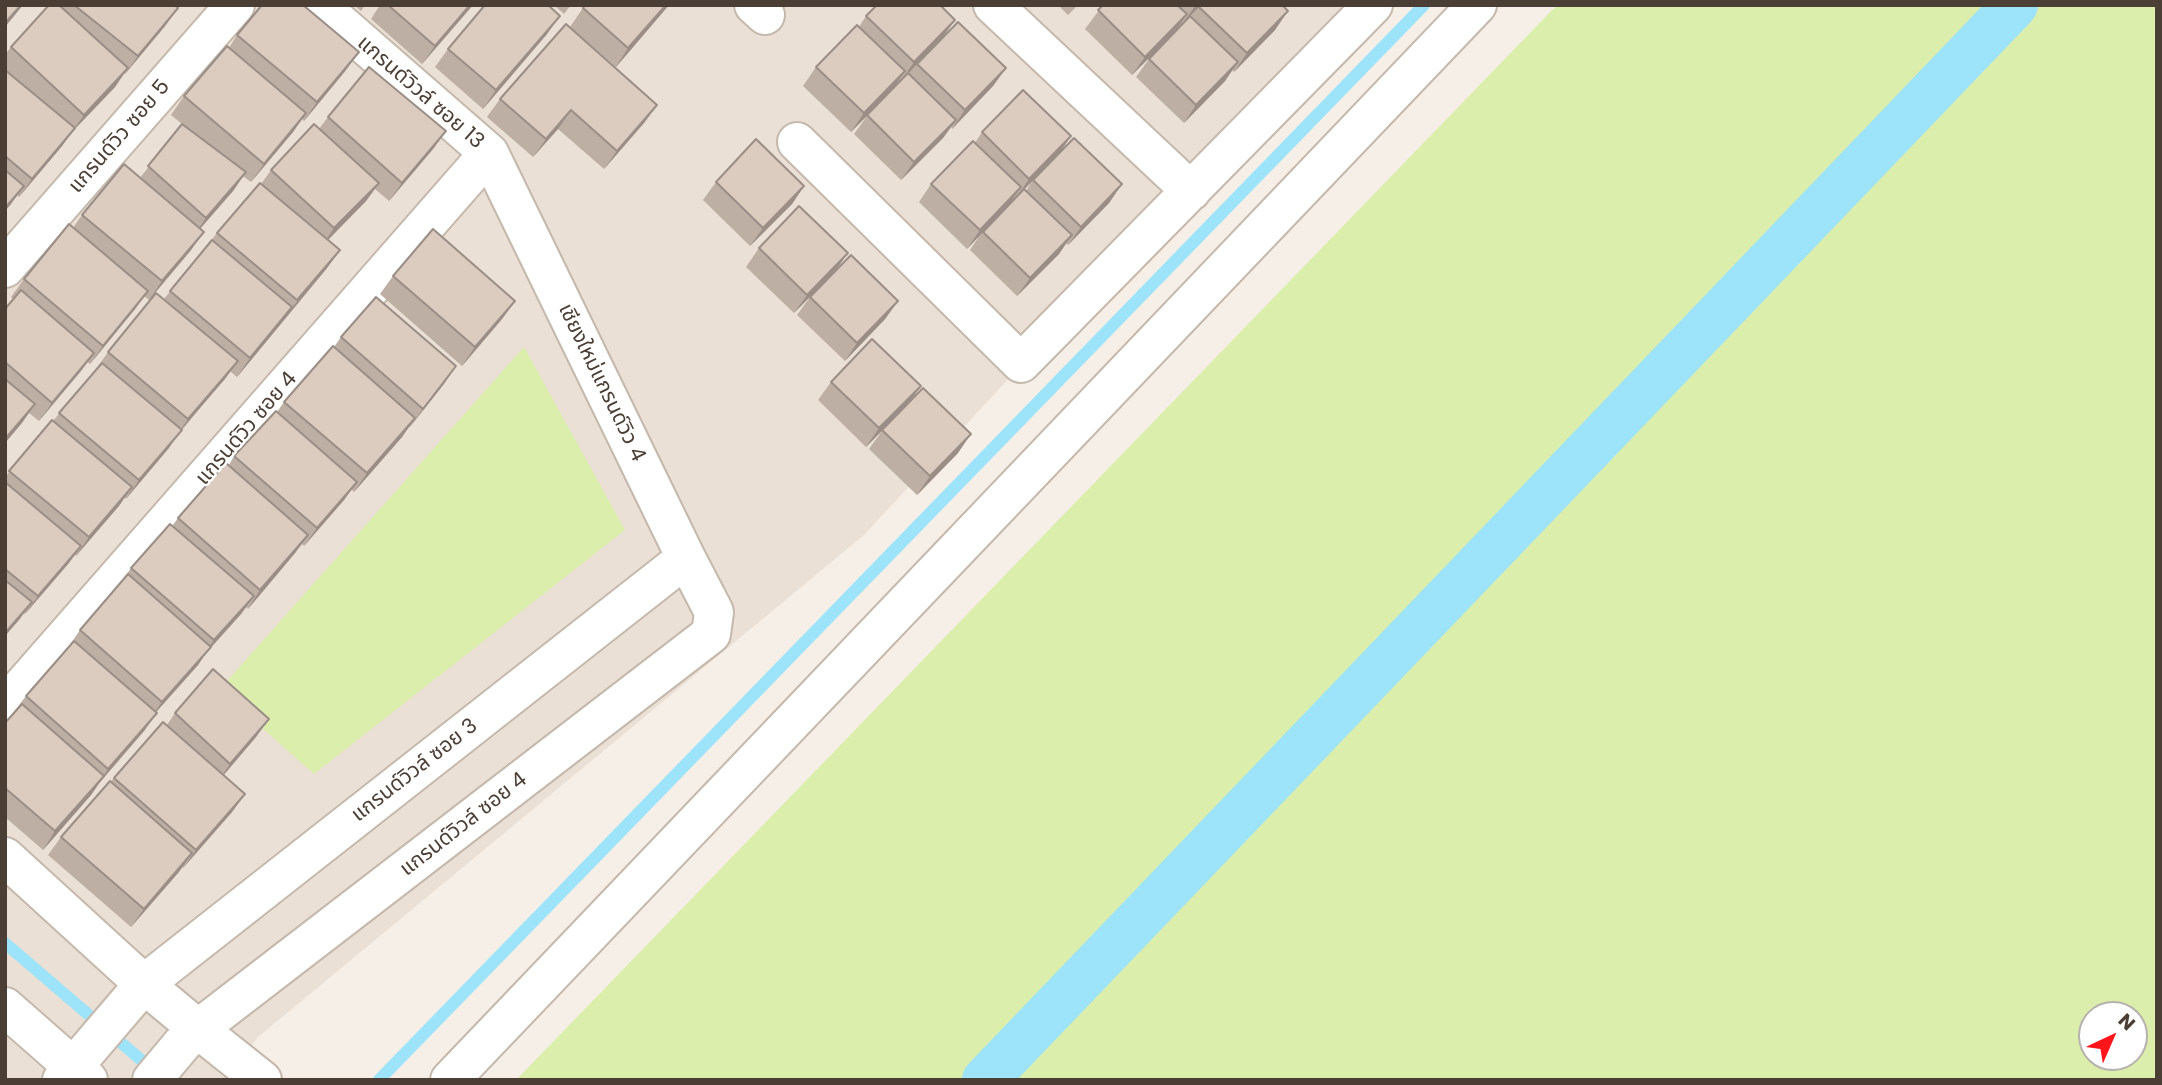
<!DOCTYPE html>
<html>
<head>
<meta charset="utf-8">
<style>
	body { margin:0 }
	#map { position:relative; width:2162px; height:1085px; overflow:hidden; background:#f6efe8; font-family:Poppins,sans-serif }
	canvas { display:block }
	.frame { position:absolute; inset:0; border:7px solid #4a3e35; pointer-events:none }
	.north { position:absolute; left:2078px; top:1001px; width:70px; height:70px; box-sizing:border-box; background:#fff; border:2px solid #b7b2ae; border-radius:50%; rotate:44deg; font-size:19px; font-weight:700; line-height:28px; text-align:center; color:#4a3e35 }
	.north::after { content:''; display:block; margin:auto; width:24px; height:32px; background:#ff151a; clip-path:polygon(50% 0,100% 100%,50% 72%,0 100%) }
</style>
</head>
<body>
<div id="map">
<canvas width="2162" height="1085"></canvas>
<div class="frame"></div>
<div class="north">N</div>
</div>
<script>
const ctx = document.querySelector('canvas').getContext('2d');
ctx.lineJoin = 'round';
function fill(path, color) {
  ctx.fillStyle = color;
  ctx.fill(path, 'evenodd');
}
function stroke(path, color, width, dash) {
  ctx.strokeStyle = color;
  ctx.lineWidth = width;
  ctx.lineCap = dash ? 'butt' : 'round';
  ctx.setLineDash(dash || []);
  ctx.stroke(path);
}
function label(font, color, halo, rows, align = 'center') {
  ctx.font = font + ' Poppins,"Noto Sans Thai",sans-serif';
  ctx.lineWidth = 5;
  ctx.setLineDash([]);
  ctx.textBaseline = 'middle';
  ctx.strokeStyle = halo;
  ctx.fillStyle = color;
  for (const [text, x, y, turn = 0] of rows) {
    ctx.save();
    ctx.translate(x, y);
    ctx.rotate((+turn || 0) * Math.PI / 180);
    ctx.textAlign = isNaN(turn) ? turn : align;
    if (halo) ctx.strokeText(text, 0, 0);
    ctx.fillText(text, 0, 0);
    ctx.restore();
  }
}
fill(new Path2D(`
	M5,5H1354L864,535L258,1037L225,1080H5Z`), '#eae0d5');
fill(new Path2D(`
	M1557,5H2157V1080H516ZM2092,1015H2134V1057H2092Z
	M524,347L625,530L314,774L219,690Z`), '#dceeac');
stroke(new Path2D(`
	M5,943L154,1071
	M379,1080L1424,5`), '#9de3f9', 12);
stroke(new Path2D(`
	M985,1080L2015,5`), '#9de3f9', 46);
const minor = new Path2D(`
	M754,5L765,15
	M993,5L1191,191
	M797,142L1021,363L1373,5
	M5,268L235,5
	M5,706L489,153
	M144,984L686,558
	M262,1080L198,1029L711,634L714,612L686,558L489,153L319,5
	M450,1080L1477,5`);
const tertiary = new Path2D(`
	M5,857L144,984L198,1029L182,1044L152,1080
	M5,1007L88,1080
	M62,1080L144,984`);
stroke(minor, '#c5b8ac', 42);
stroke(tertiary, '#c5b8ac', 42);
stroke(minor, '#fff', 38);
stroke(tertiary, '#fff', 38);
fill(new Path2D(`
	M49,5H179L165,26L125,74L124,73L115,87L71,133L62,146L19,197L17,195L5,211V55L11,47Z
	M354,5H365L361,11Z
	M380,5H473L422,64L371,19Z
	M554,5H571L564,14Z
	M585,5H669L616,67L570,27Z
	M1058,5H1078L1068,15Z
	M1103,5H1282L1275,30L1234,72L1232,70L1225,81L1184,123L1136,77L1149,59L1169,38L1132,75L1085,29Z
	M866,16L955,20L942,38L1006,68L993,86L952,129L951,127L943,138L901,180L854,134L867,116L851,132L803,86L816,67L859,27Z
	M547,34L483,109L435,67L448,49Z
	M237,35L346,70L304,121L302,119L293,132L251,182L243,176L233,191L200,228L191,250L149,300L144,296L135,309L90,364L87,362L39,421L29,413L5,443V309L13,299L11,297L24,279L73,228L82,215L140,178L182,124L171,115L184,96L229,48Z
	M500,99L657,105L644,123L604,169L558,129L533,157L487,117Z
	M328,117L446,131L433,149L389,201L375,189L366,201L328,240L340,250L327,268L237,377L230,371L126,499L125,497L76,556L75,555L68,564L25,614L24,613L5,636V477L53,421L95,371L108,352L164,299L217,233L261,184L271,170L319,129Z
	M982,132L1071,136L1059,154L1122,184L1109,203L1068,245L1066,243L1059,254L1017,296L970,250L982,232L967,249L919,202L931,184L975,143ZM1054,159L1033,180L1026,191L1024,189Z
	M716,182L804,186L792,204L750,246L703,200Z
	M759,248L848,253L835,271L898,301L885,319L845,361L797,315L810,297L794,313L746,267Z
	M393,276L515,301L502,319L462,366L380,294Z
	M341,337L456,366L410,427H409L402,437L354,492L351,489L344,500L304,546L302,544L295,553L248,609L246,607L241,614L206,653L198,665L156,712L144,731L100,782L91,795L43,850L5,817V723L26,696L67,649L80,630L121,582L131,568L173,525L178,518L229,465L234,456L277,412L284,402L334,347Z
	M831,382L921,386L908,404L958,453L917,495L869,449L882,431L866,447L818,400Z
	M175,713L256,737L223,775L245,794L232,812L183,868L182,867L131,927L48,855L61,837L114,778L167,725Z`), '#bdafa4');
fill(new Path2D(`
	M21,5H23L5,27V23Z
	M470,5H473L422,64L435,46Z
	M666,5H669L616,67L628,48Z
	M1196,5H1201L1183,23Z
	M178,8L165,26L125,74L138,56Z
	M1288,11L1275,30L1234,72L1247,53Z
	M1187,14L1174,33L1132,75L1145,57Z
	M560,16L547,34L483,109L496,90Z
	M955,20L942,38L901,81L914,62Z
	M359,52L346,70L304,121L317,102Z
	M1238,62L1225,81L1184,123L1196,105Z
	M128,68L115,87L71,133L84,115Z
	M1006,68L993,86L952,129L965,110Z
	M905,71L892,90L851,132L864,113Z
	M657,105L644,123L604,169L617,151Z
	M571,110L558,129L533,157L546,139Z
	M306,113L293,132L251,182L264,164Z
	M956,120L943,138L901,180L914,162Z
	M75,128L62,146L19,197L32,179Z
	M446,131L433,149L389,201L402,183Z
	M1071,136L1058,155L1017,197L1029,179Z
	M246,172L233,191L193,237L206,218Z
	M379,183L366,201L322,246L334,228Z
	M1122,184L1109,203L1068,245L1081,227Z
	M24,186L11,204L5,211V208Z
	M804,186L792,204L750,246L763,228Z
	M1021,187L1008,206L967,249L980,230Z
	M204,232L191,250L149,300L162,281Z
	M1072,235L1059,254L1017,296L1030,278Z
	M340,250L327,268L237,377L250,358Z
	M848,253L835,271L794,313L807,295Z
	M148,291L135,309L90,364L103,346Z
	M515,301L502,319L462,366L475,347Z
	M898,301L885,319L845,361L857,343Z
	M94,353L81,371L39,421L52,403Z
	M238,361L225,379L181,430L169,448L126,499L139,480L175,438L188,419Z
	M456,366L444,384L410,427L423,409Z
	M921,386L908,404L866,447L879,428Z
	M35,404L22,423L5,443V439Z
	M415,418L402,437L354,492L367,473Z
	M971,434L958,453L917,495L930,476Z
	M357,482L344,500L304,546L317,528Z
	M132,487L119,506L76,556L89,537Z
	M308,535L295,553L248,609L260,590Z
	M81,546L68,564L25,614L38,596Z
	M254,596L241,614L206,653L198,665L149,720L162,702L205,653L214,640Z
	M32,602L19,620L5,636V633Z
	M157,713L144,731L100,782L91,795L43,850L55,831L100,781L108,769Z
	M269,719L256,737L217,783L230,764Z
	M245,794L232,812L183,868L196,850Z
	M192,853L179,872L131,927L144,909Z`), '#9a8e86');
const building = new Path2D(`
	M5,5H21L5,23Z
	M49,5H59L128,68L84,115L11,47Z
	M74,5H175L178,8L138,56Z
	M262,5H303L359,52L317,102L237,35Z
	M388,5H470L435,46Z
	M485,5H548L560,16L496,90L448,49Z
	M585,5H666L628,48L583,8Z
	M877,5H940L955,20L914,62L866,16Z
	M1103,5H1177L1187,14L1145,57L1098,10Z
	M1201,5H1282L1288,11L1247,53L1199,7Z
	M1190,16L1238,62L1196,105L1149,59Z
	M958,22L1006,68L965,110L917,64Z
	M566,24L657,105L617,151L571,110L546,139L500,99Z
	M857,25L905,71L864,113L816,67Z
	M227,46L306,113L264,164L184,96Z
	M369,67L446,131L402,183L328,117Z
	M5,70L75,128L32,179L5,156Z
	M908,73L956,120L914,162L867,115Z
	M1023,90L1071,136L1029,179L982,132Z
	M182,124L246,172L206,218L148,166Z
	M314,124L379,183L334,228L271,170Z
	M1074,138L1122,184L1081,227L1033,180Z
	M756,139L804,186L763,228L716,182Z
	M973,141L1021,187L980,230L931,184Z
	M124,164L204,232L162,281L82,215Z
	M5,170L24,186L5,208Z
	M260,183L340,250L297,300L217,233Z
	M1024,189L1072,235L1030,278L983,232Z
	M799,206L848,253L807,295L759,248Z
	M69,224L148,291L103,346L24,279Z
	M433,229L515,301L475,347L393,276Z
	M212,240L292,307L250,358L170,291Z
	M851,255L898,301L857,343L810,297Z
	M21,290L94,353L52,403L5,362V309Z
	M156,293L238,361L188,419L108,352Z
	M376,297L456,366L423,409L341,337Z
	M872,339L921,386L879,428L831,382Z
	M333,346L415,418L367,473L284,402Z
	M102,363L182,430L139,480L59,413Z
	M5,379L35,404L5,439Z
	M923,388L971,434L930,476L882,430Z
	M276,411L357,482L317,528L234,456Z
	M52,420L132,487L89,537L9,471Z
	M226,463L308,535L260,590L178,518Z
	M5,482L81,546L38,596L5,569Z
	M170,524L254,596L214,640L131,568Z
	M128,574L211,647L162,702L80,630Z
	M5,580L32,602L5,633Z
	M74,641L157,713L108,769L26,696Z
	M213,669L269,719L230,764L175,713Z
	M22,704L104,776L55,831L5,788V723Z
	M163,722L245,794L196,850L114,778Z
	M110,781L192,853L144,909L61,837Z`);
fill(building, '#dccbbf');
stroke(building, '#9a8e86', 2);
label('21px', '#4a3e35', '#fff', [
	["แกรนด์วิวล์ ซอย 13",420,93,41],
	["แกรนด์วิว ซอย 5",120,137,-49],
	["เชียงใหม่แกรนด์วิว 4",601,383,64],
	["แกรนด์วิว ซอย 4",247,429,-49],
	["แกรนด์วิวล์ ซอย 3",415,771,-38],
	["แกรนด์วิวล์ ซอย 4",464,825,-38]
]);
</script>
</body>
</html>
